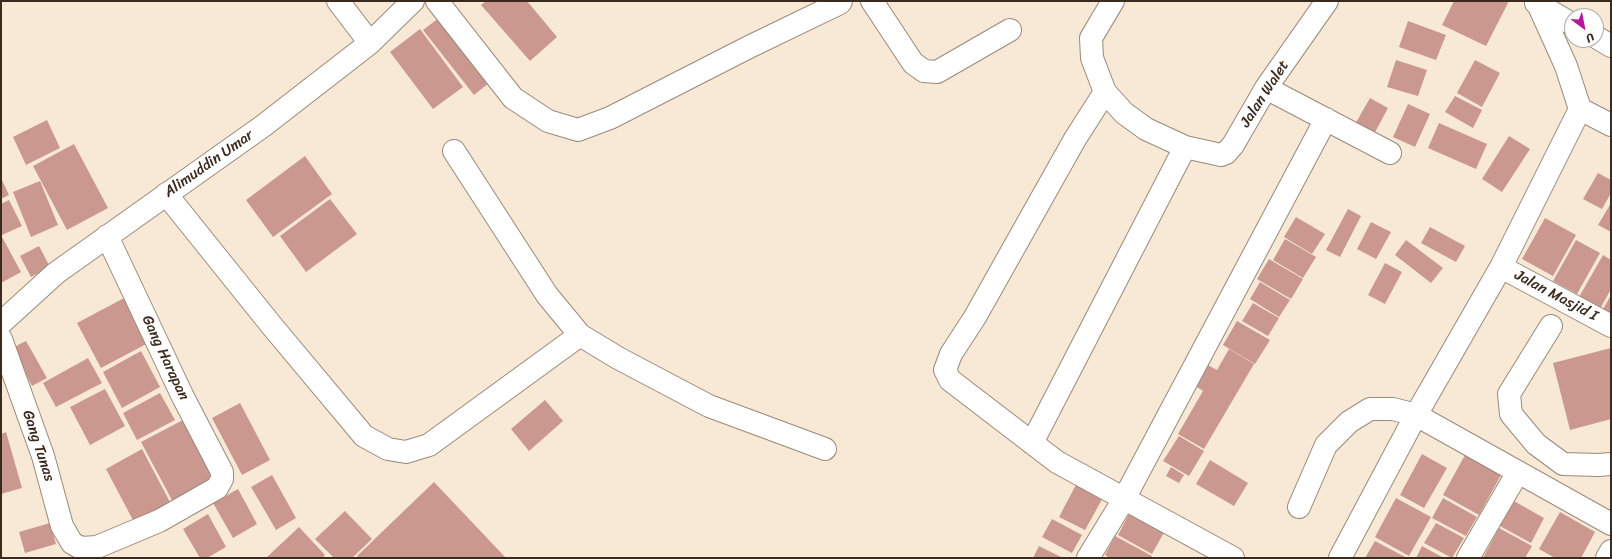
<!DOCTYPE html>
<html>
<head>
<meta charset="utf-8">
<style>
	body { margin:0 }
	#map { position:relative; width:1612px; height:559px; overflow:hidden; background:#f7e9d5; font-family:Sriracha,sans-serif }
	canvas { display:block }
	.frame { position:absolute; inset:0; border:2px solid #3b2a1e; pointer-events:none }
	.north { position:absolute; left:1564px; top:8px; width:40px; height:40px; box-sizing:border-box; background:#fff; border:1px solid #b1aaa5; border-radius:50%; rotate:148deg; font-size:11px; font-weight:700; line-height:16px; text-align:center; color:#3b2a1e }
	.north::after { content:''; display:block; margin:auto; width:14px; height:18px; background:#b5179e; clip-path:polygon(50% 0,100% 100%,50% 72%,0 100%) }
</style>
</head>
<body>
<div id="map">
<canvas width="1612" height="559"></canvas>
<div class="frame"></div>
<div class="north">U</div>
</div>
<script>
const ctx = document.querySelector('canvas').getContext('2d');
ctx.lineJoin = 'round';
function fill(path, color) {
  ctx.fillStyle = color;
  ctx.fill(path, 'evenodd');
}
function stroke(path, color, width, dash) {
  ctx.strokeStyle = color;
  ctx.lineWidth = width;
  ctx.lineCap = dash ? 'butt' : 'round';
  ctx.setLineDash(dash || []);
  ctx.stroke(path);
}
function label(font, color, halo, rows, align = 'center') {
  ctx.font = font + ' Sriracha,sans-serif';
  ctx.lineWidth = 4;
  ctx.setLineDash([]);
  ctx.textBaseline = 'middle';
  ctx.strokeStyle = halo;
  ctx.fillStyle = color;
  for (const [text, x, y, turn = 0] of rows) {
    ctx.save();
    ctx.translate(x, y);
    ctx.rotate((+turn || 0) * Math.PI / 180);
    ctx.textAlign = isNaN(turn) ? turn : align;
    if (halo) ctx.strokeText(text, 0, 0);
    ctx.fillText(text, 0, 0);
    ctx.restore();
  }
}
fill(new Path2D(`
	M486,1H527L557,37L530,61L481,5Z
	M1454,1H1509L1486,46L1442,25Z
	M444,14L494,79L474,95L423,30Z
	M1408,21L1446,35L1436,60L1399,47Z
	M420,29L463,87L433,109L390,52Z
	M1396,60L1427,70L1418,96L1387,87Z
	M1475,60L1500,73L1482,107L1457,93Z
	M1455,96L1482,110L1473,128L1445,112Z
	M1370,98L1388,108L1373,136L1354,126Z
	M1408,104L1430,114L1415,147L1393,137Z
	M47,120L60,148L26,165L13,137Z
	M1439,123L1487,144L1476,169L1428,148Z
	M1509,136L1530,149L1502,192L1482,179Z
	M74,144L108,208L67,230L33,166Z
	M305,156L332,194L273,237L246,200Z
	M1598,173L1611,180V193L1602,209L1583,199Z
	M1,178L9,195L1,199Z
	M40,181L58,225L31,237L13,192Z
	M330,199L357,234L306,272L280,236Z
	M9,200L22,226L2,235L1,204Z
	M1611,203V232L1598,225Z
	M1348,209L1361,216L1340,257L1326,250Z
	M1296,217L1325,234L1312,254L1284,237Z
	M1545,218L1576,235L1553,276L1522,259Z
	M1371,222L1391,232L1376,259L1357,249Z
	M1430,227L1465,246L1456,262L1421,243Z
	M1,235L21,272L1,283Z
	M1285,239L1316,257L1303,278L1273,260Z
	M1406,240L1443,268L1431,283L1395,255Z
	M1576,240L1600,253L1577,294L1553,281Z
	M39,246L50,267L31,277L20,256Z
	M1603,255L1611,260V289L1600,309L1579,297Z
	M1269,259L1303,279L1291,299L1257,279Z
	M1385,263L1402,272L1385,304L1368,295Z
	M1260,282L1290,300L1279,317L1250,299Z
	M1611,295V314L1603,309Z
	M126,297L150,342L101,368L77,323Z
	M1253,303L1279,318L1268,336L1242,321Z
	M1237,321L1270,340L1255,364L1223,345Z
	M26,341L47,378L32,386L12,348Z
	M1611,348V419L1570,430L1553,363Z
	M1229,349L1254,364L1204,449L1178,434L1203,391L1194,385L1206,364L1217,370Z
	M141,351L160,387L122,408L103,372Z
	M88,358L102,383L56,407L43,383Z
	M105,389L125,426L90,445L70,407Z
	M160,393L175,420L137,440L123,413Z
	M545,400L563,421L529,451L511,429Z
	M240,403L270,460L242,475L212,418Z
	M183,420L215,480L173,502L141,442Z
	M6,432L22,488L1,494V434Z
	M1179,436L1204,451L1189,476L1163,461Z
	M142,449L170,502L134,522L106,469Z
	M1422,454L1447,468L1424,508L1400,495Z
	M1465,455L1501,475L1479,515L1443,495Z
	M1210,460L1248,483L1234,506L1196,484Z
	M1171,467L1184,475L1179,483L1166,476Z
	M272,475L296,518L276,530L251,487Z
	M1079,479L1105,494L1085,530L1059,517Z
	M434,482L506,558H359L357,556Z
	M238,489L257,524L233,538L213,503Z
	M1396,498L1431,517L1409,556L1375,537Z
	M1443,498L1477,517L1466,536L1432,518Z
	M1514,501L1544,518L1531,543L1500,526Z
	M1131,510L1166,529L1152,554L1118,535Z
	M345,511L372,539L352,558H334L315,539Z
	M1560,512L1595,532L1581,558H1555L1539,549Z
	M208,514L226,547L207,558H200L183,529Z
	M1052,519L1082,535L1072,553L1042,537Z
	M50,523L56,544L25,553L19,532Z
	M1436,523L1464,538L1452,558L1424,543Z
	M299,527L325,555L322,558H266Z
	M1499,528L1532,546L1525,558H1483Z
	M1115,536L1152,556L1151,558H1110L1105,555Z
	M1375,541L1407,558H1365Z
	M1039,546L1063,558H1033Z
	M1422,546L1444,558H1416Z`), '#ca988f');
const minor = new Path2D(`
	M338,1L370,43
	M437,1L513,98L548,121L578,130L610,118L749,47L840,3L841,1
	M872,1L913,63L924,71L937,72L1010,30
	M1113,1L1091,38L1092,58L1105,92L1124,113L1146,129L1185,147L1221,155L1226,153L1233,145L1266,88L1327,1
	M1536,3L1572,24
	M1538,4L1566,66L1580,109L1611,125
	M1596,37L1611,46
	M1266,88L1390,153
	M1105,92L1075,139L975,317L951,354L945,370L950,380L1057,462L1233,558
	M454,151L547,295L580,335
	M166,194L272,326L364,436L388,449L406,452L429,445L580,335L618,358L709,406L825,449
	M1501,267L1611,326
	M1,323L56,273L263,126L370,43L413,1
	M1551,326L1509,394L1511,414L1536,444L1563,464L1599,465L1611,464
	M1,339L43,456L62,526L72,543L81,548L97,547L159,521L217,488L222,479V472L183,397L107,236
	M1032,443L1185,147
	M1299,507L1326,445L1349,422L1370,409H1393L1416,415L1611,524
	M1088,558L1124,499L1326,119
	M1340,558L1416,415L1501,267L1580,109
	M1468,558L1518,472
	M1607,558L1611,551`);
stroke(minor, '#998a7a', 24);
stroke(minor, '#fff', 22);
label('15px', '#3b2a1e', '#fff', [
	["Jalan Walet",1265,94,-57],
	["Alimuddin Umar",209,164,-35],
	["Jalan Masjid I",1556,296,28],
	["Gang Harapan",165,358,65],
	["Gang Tunas",38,446,72]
]);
</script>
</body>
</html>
